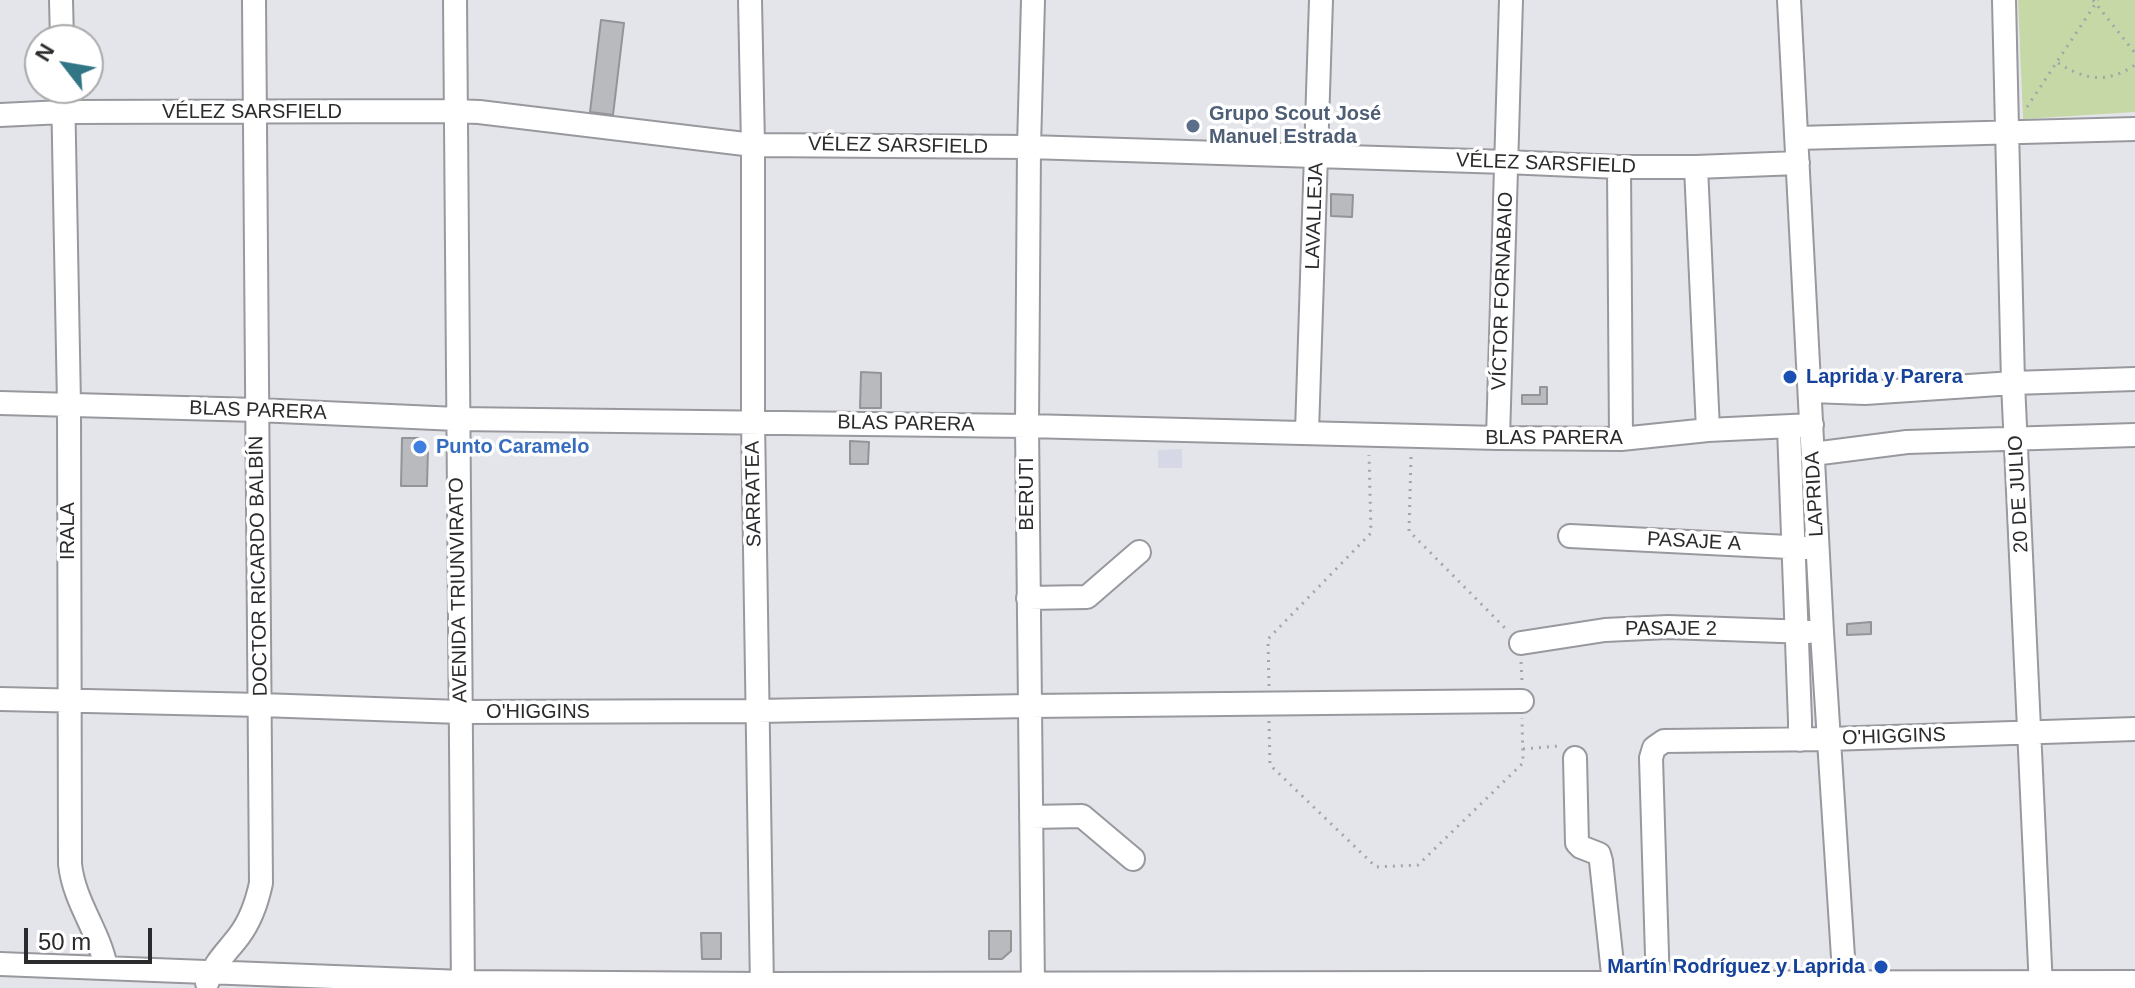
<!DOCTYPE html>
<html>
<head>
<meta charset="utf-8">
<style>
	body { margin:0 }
	#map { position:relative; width:2135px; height:988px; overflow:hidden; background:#e3e5ea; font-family:Helvetica,sans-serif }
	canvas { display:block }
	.north { position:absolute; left:24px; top:24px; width:80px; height:80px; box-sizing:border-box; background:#fff; border:2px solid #aaaaab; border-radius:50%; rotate:301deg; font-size:22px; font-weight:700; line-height:32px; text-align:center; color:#2b2b2d }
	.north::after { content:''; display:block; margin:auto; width:28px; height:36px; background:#317685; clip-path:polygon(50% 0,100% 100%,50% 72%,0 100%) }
	.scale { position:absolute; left:24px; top:928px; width:128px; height:36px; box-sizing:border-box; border:4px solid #2b2b2d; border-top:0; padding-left:10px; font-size:24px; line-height:28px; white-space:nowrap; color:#2b2b2d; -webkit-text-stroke:6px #fff; paint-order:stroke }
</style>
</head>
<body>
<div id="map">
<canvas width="2135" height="988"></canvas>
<div class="north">N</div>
<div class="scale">50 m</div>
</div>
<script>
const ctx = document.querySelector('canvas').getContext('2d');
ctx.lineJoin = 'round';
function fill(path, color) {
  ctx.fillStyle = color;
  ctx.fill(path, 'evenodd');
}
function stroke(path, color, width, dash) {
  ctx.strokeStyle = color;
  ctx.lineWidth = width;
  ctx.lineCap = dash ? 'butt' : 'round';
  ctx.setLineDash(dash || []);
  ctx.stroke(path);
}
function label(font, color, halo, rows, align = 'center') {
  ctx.font = font + ' Helvetica,sans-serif';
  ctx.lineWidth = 7;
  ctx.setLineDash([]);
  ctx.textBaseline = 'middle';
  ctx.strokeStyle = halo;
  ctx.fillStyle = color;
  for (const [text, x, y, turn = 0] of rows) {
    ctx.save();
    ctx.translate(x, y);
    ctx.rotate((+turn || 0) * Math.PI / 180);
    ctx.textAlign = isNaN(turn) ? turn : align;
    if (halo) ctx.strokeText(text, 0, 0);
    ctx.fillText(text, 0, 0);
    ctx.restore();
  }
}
fill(new Path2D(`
	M1182,449V468H1158V450Z`), '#d6d9e5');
fill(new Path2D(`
	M2018,0H2135V112L2023,119Z`), '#c7d8a7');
const building = new Path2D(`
	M601,20L624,23L613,115L590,112Z
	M1331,194L1353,195L1352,217L1331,216Z
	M861,372L881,373V408H860Z
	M1540,387H1547V404H1522V395H1540Z
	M402,438H418L428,448L427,486H401Z
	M850,441L869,442L868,464H850Z
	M1871,622V634L1847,635V624Z
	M989,931H1011V951L1002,959H989Z
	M701,933H721V959H702Z`);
fill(building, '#b8babe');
stroke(building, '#929498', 2);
const minor = new Path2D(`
	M61,0L62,40
	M455,0L463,988
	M750,0L753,145V422L762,988
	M1033,0L1029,147L1027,426L1033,988
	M1789,0L1822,632L1845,988
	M2004,0L2013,383L2041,988
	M63,88L69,405L70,864C74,902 99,931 106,967
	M0,115L63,112L454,111L479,112L753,145L1029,147L1506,162L1619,167H1696L1798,163
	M1797,138L2135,129
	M1619,167L1621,439
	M1696,167L1708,430
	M1811,391L1865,393L2013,383L2135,379
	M0,403L257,410L457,419L1027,426L1498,438L1621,439L1708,430L1812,425
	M1789,428L1800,721V740
	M1307,432L1321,0
	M1498,438L1511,0
	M1813,454L1907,442L2135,435
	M1570,536L1808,548
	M1028,598L1087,597L1139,552
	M1521,643L1605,630L1668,627L1809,632
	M0,699L261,705L460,712L757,711L1029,706L1522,701
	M1575,758L1577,843L1581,847L1599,854L1601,861L1614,983
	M1031,817L1082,816L1133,859
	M0,964L463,982L762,984L2135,982
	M207,983C215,962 226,953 239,936C251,920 257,902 261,883L254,0
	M1658,988L1651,758L1654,748L1664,741L1829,739L2135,729`);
stroke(minor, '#98999e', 26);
stroke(new Path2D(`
	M2093,0L2135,53
	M2058,63C2086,80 2106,84 2135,65
	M2027,107L2098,0
	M1411,457L1409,531L1506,629
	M1521,662L1522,682
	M1269,686L1268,639L1371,533L1369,455
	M1269,721L1270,765L1376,867L1418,865L1523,763L1522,718
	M1523,749L1559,746`), '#a3a5a9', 3, [2, 6]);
stroke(minor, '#fff', 22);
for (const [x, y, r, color] of [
	[1193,126,8,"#5c6f8a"],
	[1790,377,8,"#1a4fb4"],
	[420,447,8,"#3f7fe0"],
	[1881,967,8,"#1a4fb4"]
]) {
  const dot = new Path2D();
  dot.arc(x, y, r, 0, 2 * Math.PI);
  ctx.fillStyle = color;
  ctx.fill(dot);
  stroke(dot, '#fff', 3);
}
label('20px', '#2b2b2d', '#fff', [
	["VÉLEZ SARSFIELD",252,112],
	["VÉLEZ SARSFIELD",898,146,1],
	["VÉLEZ SARSFIELD",1546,164,2],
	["LAVALLEJA",1315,216,-88],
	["VÍCTOR FORNABAIO",1503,291,-88],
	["BLAS PARERA",258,411,2],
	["BLAS PARERA",906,424,1],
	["BLAS PARERA",1554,438],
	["SARRATEA",754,494,-91],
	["BERUTI",1027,494,-90],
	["LAPRIDA",1815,494,-93],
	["20 DE JULIO",2019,494,-93],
	["IRALA",68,531,-90],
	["PASAJE A",1694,542,3],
	["DOCTOR RICARDO BALBÍN",259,566,-91],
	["AVENIDA TRIUNVIRATO",459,590,-91],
	["PASAJE 2",1671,629],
	["O'HIGGINS",538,712],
	["O'HIGGINS",1894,737,-2]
]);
label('bold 20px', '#4e5e75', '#fff', [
	["Grupo Scout José",1209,114],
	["Manuel Estrada",1209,137]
], 'left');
label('bold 20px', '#164399', '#fff', [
	["Laprida y Parera",1806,377],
	["Martín Rodríguez y Laprida",1865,967,"right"]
], 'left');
label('bold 20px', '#366cbe', '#fff', [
	["Punto Caramelo",436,447]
], 'left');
</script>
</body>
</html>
